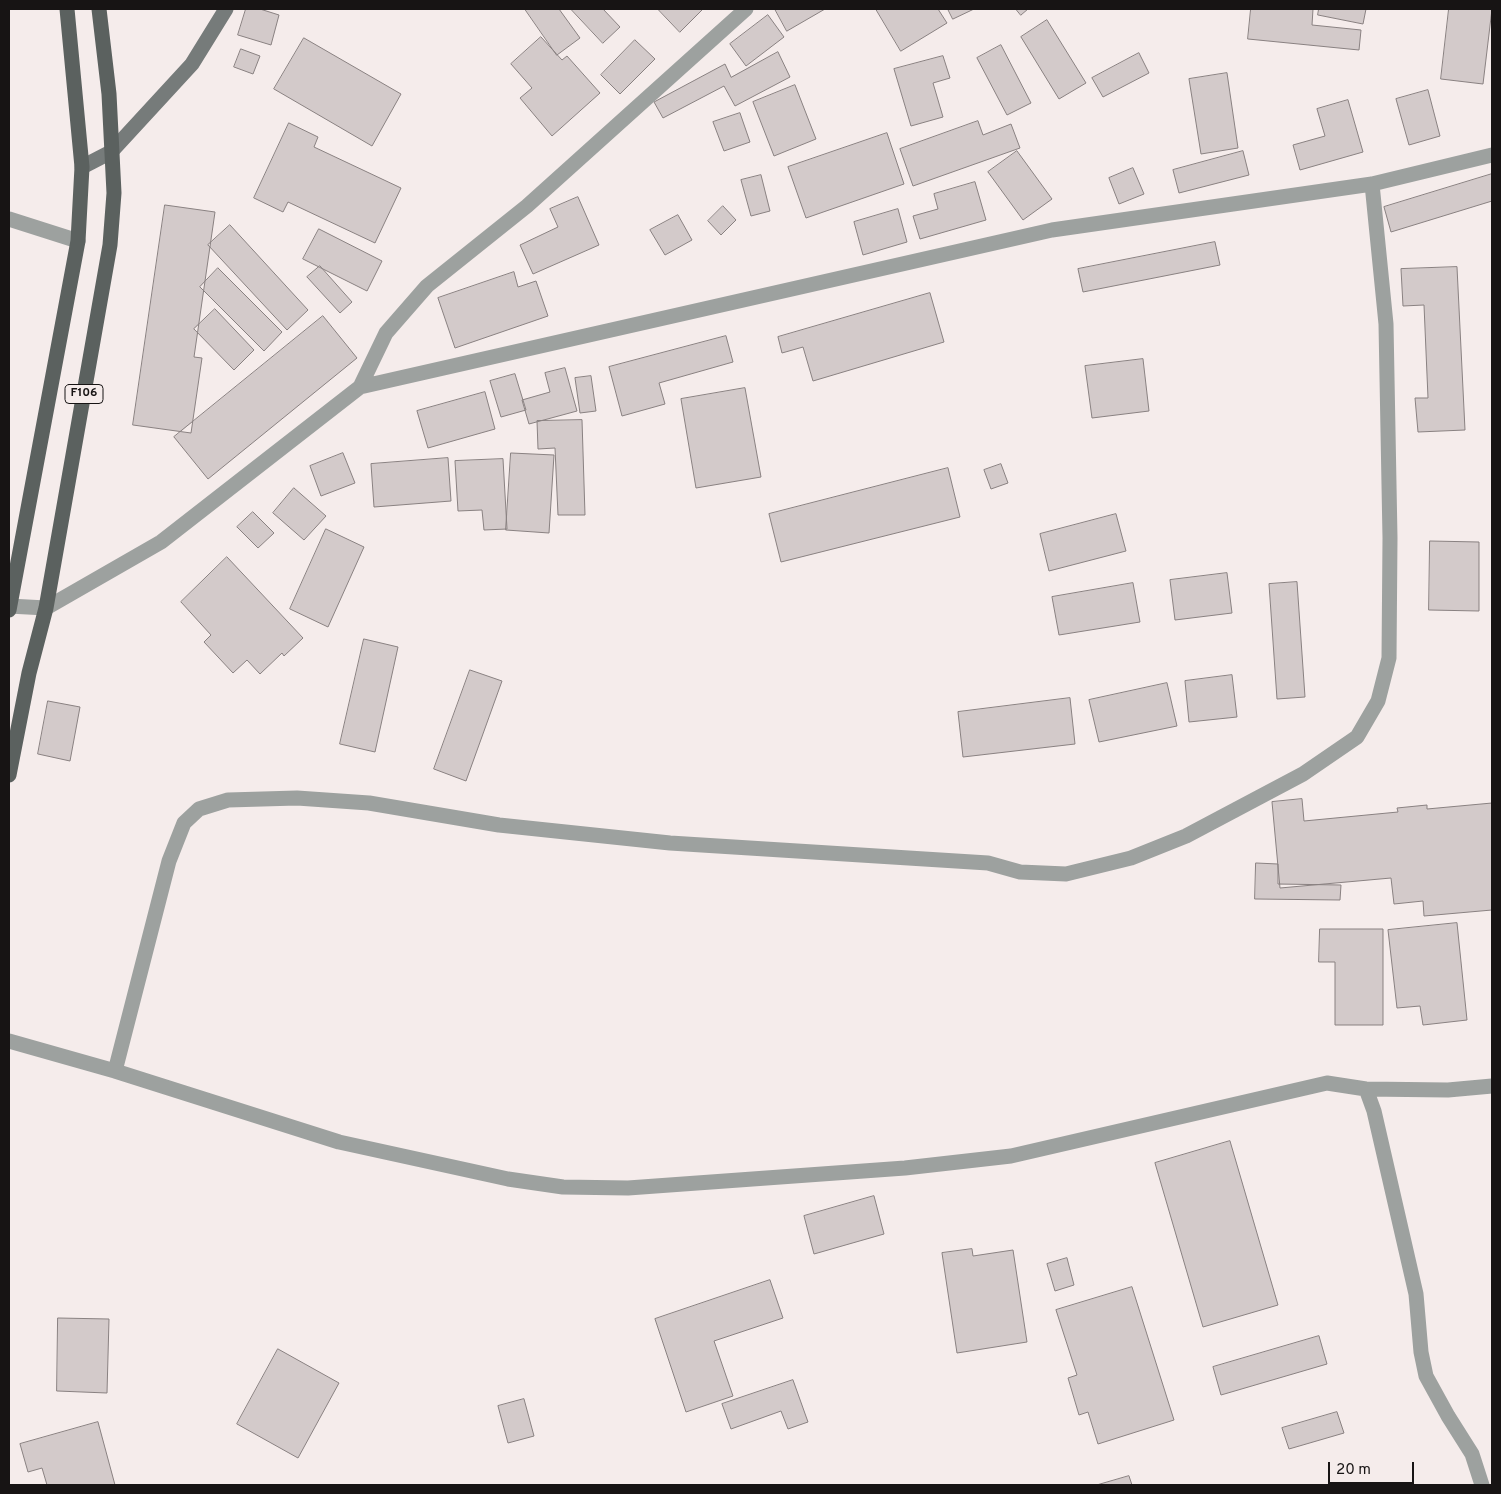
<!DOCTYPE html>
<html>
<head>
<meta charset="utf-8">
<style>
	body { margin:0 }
	#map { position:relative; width:1501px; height:1494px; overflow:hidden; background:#f5eceb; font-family:Overpass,sans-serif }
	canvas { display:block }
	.frame { position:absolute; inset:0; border:10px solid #171414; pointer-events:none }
	.scale { position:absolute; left:1328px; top:1462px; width:86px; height:22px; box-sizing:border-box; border:2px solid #171414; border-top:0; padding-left:6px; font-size:15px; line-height:18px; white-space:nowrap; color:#171414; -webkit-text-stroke:4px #f5eceb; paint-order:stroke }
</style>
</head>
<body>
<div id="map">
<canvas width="1501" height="1494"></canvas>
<div class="frame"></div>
<div class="scale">20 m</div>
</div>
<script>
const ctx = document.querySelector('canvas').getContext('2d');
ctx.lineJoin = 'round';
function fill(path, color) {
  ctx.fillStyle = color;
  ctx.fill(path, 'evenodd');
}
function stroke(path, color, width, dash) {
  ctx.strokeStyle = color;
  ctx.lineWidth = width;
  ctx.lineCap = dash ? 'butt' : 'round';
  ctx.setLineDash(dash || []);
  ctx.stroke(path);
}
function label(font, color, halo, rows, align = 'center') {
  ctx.font = font + ' Overpass,sans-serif';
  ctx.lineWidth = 5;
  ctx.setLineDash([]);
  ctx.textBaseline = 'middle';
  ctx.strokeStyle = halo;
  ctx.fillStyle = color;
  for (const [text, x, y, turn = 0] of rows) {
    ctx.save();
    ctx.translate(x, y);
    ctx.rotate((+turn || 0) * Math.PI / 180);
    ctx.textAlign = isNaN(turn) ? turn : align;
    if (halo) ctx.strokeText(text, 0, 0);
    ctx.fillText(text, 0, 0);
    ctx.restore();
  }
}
const building = new Path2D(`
	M246,9H260L279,15L271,45L238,35Z
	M525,9H559L580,38L557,55Z
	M571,9H603L620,27L603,43Z
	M658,9H703L680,32Z
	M775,9H825L787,31Z
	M876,9H938L947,23L901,51Z
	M948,9H974L953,19Z
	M1016,9H1028L1021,15Z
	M1251,9H1313L1312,25L1361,30L1359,50L1248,39Z
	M1319,9H1366L1363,24L1318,15Z
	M1449,9H1492L1483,84L1441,79Z
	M768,15L784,37L746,66L730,44Z
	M1047,20L1086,83L1059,99L1021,37Z
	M541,37L562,60L567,56L600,93L552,136L520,98L532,88L511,64Z
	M304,38L401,94L372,146L274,89Z
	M635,40L655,59L620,94L601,75Z
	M1001,45L1031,103L1007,115L977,58Z
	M241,49L260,56L253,74L234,67Z
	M778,52L790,77L735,106L724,86L663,118L654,102L725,64L731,77Z
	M1139,53L1149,73L1103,97L1092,78Z
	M943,56L950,78L933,83L943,117L911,126L894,69Z
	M1227,73L1238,148L1201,154L1189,79Z
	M795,85L816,139L774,156L753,102Z
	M1428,90L1440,136L1409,145L1396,99Z
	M1348,100L1363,152L1300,170L1293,145L1325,136L1317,109Z
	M740,113L750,142L724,151L713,122Z
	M978,121L983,135L1011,124L1020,148L913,186L900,149Z
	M289,123L318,137L314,147L401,188L375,243L288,202L283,212L254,198Z
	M887,133L904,184L806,218L788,167Z
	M1017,151L1052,199L1023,220L988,172Z
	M1243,151L1249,175L1179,193L1173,170Z
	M1133,168L1144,194L1119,204L1109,178Z
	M1492,174V201L1391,232L1384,207Z
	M761,175L770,211L751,216L741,180Z
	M975,182L986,220L920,239L913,216L938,209L934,194Z
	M578,197L599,245L533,274L520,245L558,227L550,209Z
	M165,205L215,212L194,357L202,358L191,433L133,425Z
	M723,206L736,220L721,235L708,221Z
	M898,209L907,242L863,255L854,222Z
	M678,215L692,240L665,255L650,230Z
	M230,225L308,310L287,330L208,245Z
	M319,229L382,261L367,291L303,259Z
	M1215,242L1220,265L1083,292L1078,269Z
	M320,266L352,302L340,313L307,277Z
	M1457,267L1465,430L1418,432L1415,398H1428L1424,305L1403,306L1401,269Z
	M218,268L282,332L264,351L200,287Z
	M514,272L518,287L536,281L548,316L455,348L438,298Z
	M930,293L944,342L813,381L803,347L782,353L778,337Z
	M215,309L254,350L234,370L194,329Z
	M323,316L357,358L208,479L174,437Z
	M726,336L733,362L659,383L665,404L622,416L609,367Z
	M1143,359L1149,411L1092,418L1085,366Z
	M565,368L577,411L529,424L522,400L550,392L545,373Z
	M515,374L526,410L501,417L490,381Z
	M591,376L596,411L580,413L575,378Z
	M745,388L761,477L696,488L681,399Z
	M485,392L495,429L428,448L417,411Z
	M582,420L585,515H558L555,448L538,449L537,421Z
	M343,453L355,483L321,496L310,466Z
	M511,453L554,455L549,533L506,530Z
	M448,458L451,501L374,507L371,464Z
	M503,459L507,529L484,530L482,510L458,511L455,461Z
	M1001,464L1008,483L991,489L984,470Z
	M948,468L960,517L781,562L769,514Z
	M294,488L326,516L304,540L273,513Z
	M253,512L274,533L258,548L237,527Z
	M1116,514L1126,551L1049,571L1040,534Z
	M326,529L364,547L328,627L290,609Z
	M1430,541L1479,542V611L1429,610Z
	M227,557L303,638L284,656L282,653L260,674L247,660L233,673L204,642L211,635L181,602Z
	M1227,573L1232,613L1175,620L1170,580Z
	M1297,582L1305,697L1277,699L1269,584Z
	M1133,583L1140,622L1059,635L1052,597Z
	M364,639L398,647L375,752L340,744Z
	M470,670L502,681L466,781L434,769Z
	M1232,675L1237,717L1189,722L1185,681Z
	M1167,683L1177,726L1099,742L1089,700Z
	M1070,698L1075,744L963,757L958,712Z
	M48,701L80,707L70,761L38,754Z
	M1302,799L1304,821L1398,812L1397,808L1427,805V809L1492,803V910L1424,916L1423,901L1394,904L1391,878L1280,888L1272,802Z
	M1256,863L1278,864V884L1341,885L1340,900L1255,899Z
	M1457,923L1467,1020L1423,1025L1420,1006L1397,1008L1388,930Z
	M1320,929H1383V1025H1335V962H1319Z
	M1230,1141L1278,1305L1203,1327L1155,1163Z
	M874,1196L884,1234L814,1254L804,1216Z
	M972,1249L973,1256L1013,1250L1027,1342L957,1353L942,1253Z
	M1067,1258L1074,1285L1055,1291L1047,1264Z
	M770,1280L783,1318L714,1341L733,1396L686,1412L655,1319Z
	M1132,1287L1174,1420L1098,1444L1088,1412L1079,1415L1068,1378L1077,1375L1056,1310Z
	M58,1318L109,1319L107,1393L57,1391Z
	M1319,1336L1327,1364L1221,1395L1213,1367Z
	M278,1349L339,1383L298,1458L237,1424Z
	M793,1380L808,1422L788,1429L781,1411L731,1429L722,1404Z
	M524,1399L534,1436L508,1443L498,1406Z
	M1337,1412L1344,1433L1289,1449L1282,1428Z
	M98,1422L115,1485H47L42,1468L28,1472L20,1444Z
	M1129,1476L1132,1485H1097Z`);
fill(building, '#d3caca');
stroke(building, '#898181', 1);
stroke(new Path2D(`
	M9,219L78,241
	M360,387L386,333L427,286L527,206L746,9
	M9,606L46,608L161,542L360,387L1052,230L1372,184L1492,155
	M9,1041L115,1071L339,1142L508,1179L563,1187L628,1188L905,1168L1011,1156L1327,1083L1366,1089L1448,1090L1492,1086
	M115,1071L169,861L184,823L199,809L228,800L297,798L369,803L499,825L670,843L988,863L1020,872L1066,874L1131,858L1186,836L1303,774L1357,737L1378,701L1389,658L1390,538L1386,324L1372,184
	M1366,1089L1374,1111L1416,1294L1421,1352L1426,1376L1448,1416L1472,1454L1482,1485`), '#9da19f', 15);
stroke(new Path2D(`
	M82,167L111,152L192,64L226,9`), '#767b7a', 15);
stroke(new Path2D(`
	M9,610L78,241L82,167L67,9
	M9,775L29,673L46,608L110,245L114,193L109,94L99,9`), '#5b615f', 15);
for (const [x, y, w] of [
	[84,394,38]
]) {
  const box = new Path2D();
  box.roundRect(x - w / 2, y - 9.5, w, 19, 4);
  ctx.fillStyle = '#f5eceb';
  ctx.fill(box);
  stroke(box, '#171414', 1);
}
label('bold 12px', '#171414', null, [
	["F106",84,394]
]);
</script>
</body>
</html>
